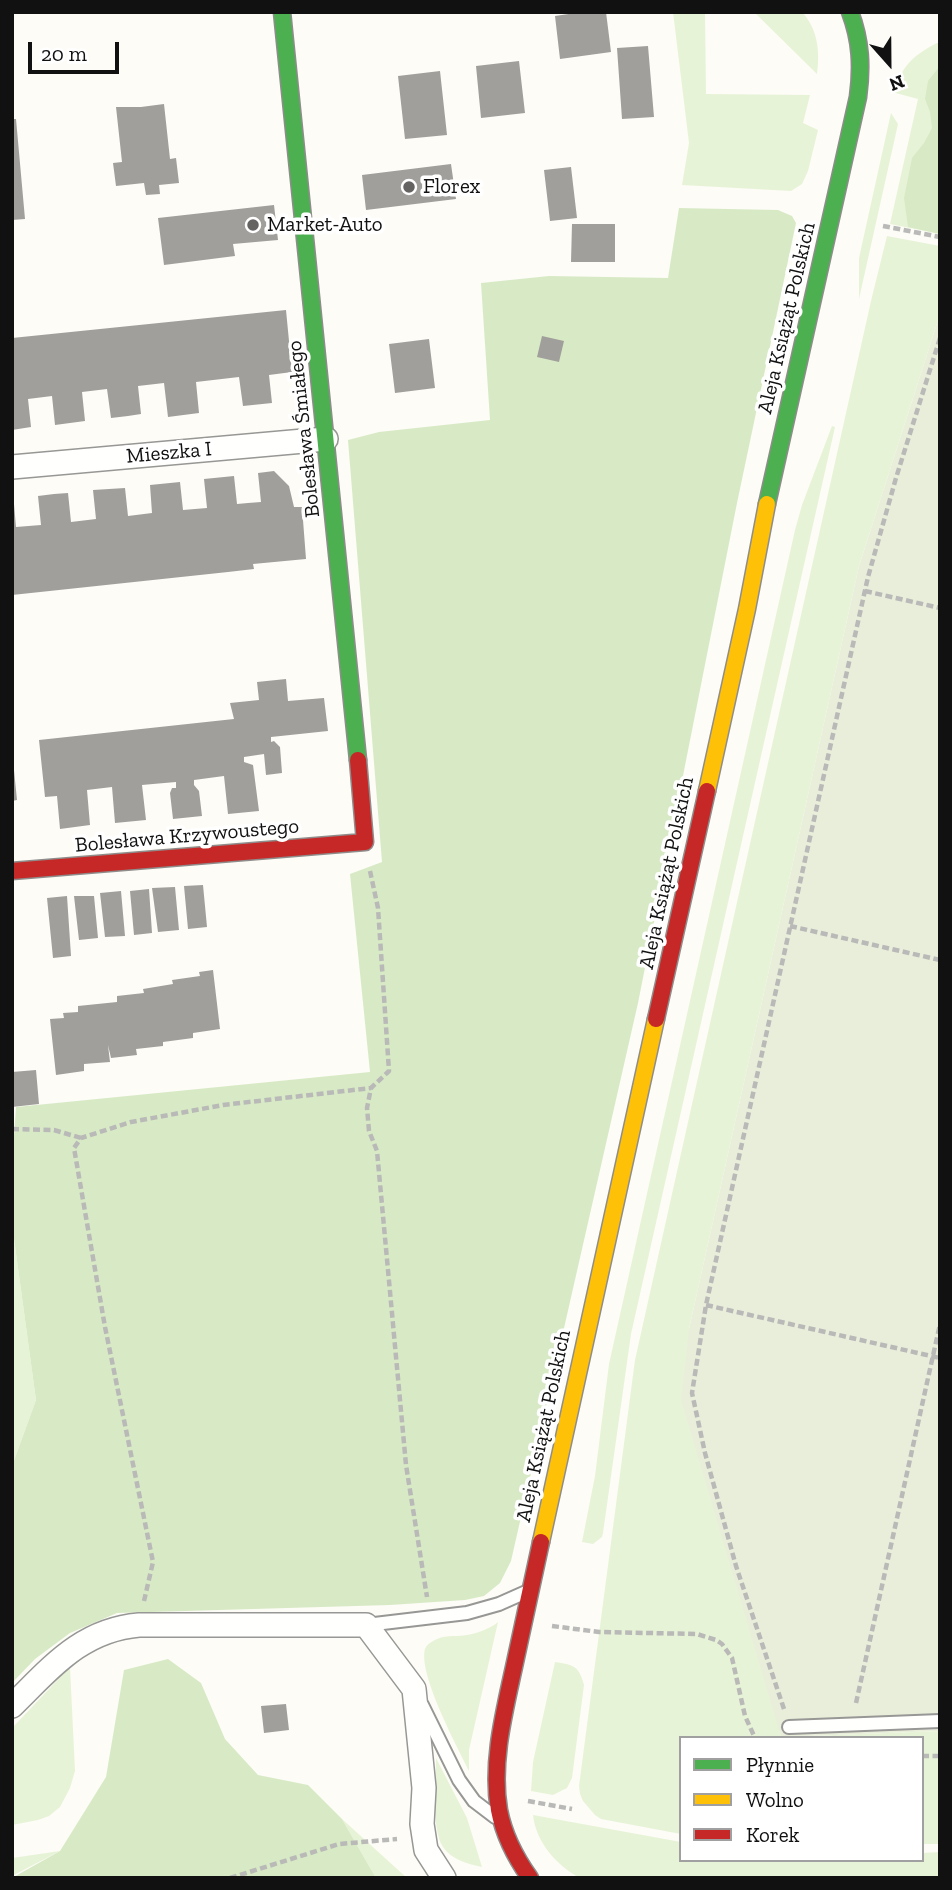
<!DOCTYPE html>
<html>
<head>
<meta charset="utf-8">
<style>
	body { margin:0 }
	#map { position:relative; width:952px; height:1890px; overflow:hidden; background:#fdfcf7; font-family:"Zilla Slab",serif }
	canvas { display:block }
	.frame { position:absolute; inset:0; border:14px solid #111; pointer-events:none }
	.legend { position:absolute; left:679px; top:1736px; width:245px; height:126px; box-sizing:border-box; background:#fff; border:2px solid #a0a0a0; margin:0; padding:9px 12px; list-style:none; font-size:21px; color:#111 }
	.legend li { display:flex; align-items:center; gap:14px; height:35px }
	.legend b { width:35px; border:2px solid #a0a0a0 }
	.north { position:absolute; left:854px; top:28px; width:70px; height:70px; -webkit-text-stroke:5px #fff; paint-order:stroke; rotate:159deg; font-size:19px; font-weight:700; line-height:28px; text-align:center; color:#111 }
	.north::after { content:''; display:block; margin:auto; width:24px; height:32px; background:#111; clip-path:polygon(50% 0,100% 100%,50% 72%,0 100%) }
	.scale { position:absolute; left:28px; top:42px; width:91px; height:32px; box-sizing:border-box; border:4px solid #111; border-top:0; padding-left:9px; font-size:21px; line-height:24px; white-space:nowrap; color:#111; -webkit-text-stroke:5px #fff; paint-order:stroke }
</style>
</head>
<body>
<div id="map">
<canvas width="952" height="1890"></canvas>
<div class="frame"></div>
<ul class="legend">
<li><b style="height:9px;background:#4caf50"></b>Płynnie</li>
<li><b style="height:9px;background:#ffc107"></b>Wolno</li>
<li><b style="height:9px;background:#c62828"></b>Korek</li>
</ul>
<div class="north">N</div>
<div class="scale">20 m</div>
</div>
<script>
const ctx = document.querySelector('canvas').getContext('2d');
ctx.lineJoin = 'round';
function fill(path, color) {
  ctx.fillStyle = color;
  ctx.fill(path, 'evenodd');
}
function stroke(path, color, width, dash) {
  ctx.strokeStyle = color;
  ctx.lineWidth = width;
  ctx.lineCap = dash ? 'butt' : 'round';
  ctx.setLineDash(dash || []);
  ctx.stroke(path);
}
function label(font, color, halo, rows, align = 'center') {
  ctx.font = font + ' "Zilla Slab",serif';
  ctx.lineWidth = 7;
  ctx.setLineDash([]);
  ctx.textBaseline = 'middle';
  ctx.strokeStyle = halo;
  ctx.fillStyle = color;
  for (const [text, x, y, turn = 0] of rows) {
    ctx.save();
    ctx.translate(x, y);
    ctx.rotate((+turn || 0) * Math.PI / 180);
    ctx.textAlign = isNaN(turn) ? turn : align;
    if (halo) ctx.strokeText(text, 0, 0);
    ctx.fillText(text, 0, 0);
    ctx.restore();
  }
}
fill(new Path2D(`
	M673,12H705L706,94L810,95L803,123L818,130L808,171L802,184L791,191L682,185L689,143Z
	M754,12H802C818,29 820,52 817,74Z
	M937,43H940V234L890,224L918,99L892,92C904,66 910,57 937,43Z
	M891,113L898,124L859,299V258Z
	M887,236L940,246V314L859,566L689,1329L781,1737L940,1731V1844H922V1738H681V1834L601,1819L595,1815L583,1801L580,1794L579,1786L635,1360L871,301Z
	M832,426L835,427L631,1334L603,1533L602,1537L593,1544L582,1542L595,1476L609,1364L795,530L802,505Z
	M12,1224L36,1400L12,1466Z
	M498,1622L469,1750V1771C457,1746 418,1674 425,1649C427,1644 431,1642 437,1639C444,1636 450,1636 458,1636C472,1635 487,1631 498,1622Z
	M555,1662C573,1665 579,1665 584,1685L572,1778L567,1788L553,1795L531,1791L533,1762Z
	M70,1667L75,1771L70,1788L60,1807L49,1816L38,1820L12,1825V1728Z
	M436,1758L467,1818L482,1867C468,1864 452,1860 443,1847C431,1829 436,1780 436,1758Z
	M533,1815L681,1842V1860H922V1853L940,1852V1878H580C556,1865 536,1842 533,1815Z
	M342,1819L407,1878H376Z
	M60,1851L12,1876V1858Z`), '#e7f3d7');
fill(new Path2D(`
	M940,66V234L908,227L904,198L912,158L924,143L932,128L930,112L925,99L928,81Z
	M679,208L778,210L792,216L796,223L737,503L638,1003L511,1561L500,1583L484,1596L465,1600L390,1605L117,1613L70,1633L35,1659L12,1683V1466L36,1400L12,1224V1164L16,1107L370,1072L350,874L382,862L348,440L379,432L490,420L481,283L549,276L668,278Z
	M168,1659L201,1683L225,1739L258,1775L308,1785L342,1819L376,1878H12L60,1851L106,1777L124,1670Z`), '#d8eac5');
fill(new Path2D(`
	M940,314V1731L781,1737L681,1400L689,1329L859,566Z`), '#e9eedb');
fill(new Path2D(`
	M582,12H606L611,52L560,59L555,16Z
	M648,46L654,117L622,119L617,48Z
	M519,61L525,113L481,118L476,66Z
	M440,71L447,135L405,139L398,76Z
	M164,104L170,159L176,158L179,183L159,185L160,194L146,195L144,183L116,186L113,163L122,162L116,107H141Z
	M12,119H16L25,219L12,220Z
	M451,164L456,199L366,210L362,175Z
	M571,167L577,218L550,221L544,170Z
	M274,205L278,240L233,244L235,256L164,265L158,218Z
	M572,224H615V262H571Z
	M286,310L292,372L269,375L272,403L243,406L239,377L196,382L199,413L168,417L164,383L138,386L141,414L128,416L111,418L107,389L82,392L85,421L55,425L52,396L28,399L31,427L12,430V338Z
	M542,336L564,341L559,362L537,357Z
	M429,339L435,388L395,393L389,344Z
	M274,471L289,486L294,507H302L306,559L253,564L254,569L228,572L12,595V504H14L16,527L41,525L38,496L54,494L68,493L71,522L96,519L93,490L125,488L128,516L152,513L150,485L180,482L183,510L207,508L204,479L234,476L237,504L248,503L261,502L258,473Z
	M286,679L288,701L324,698L328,731L271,737V742L274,741L280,747L282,773L266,775L264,754L244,757V762L253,765L259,811L228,814L224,776L194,780V785L199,791L202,816L173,819L170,793L172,788H176V782L153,784L142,785L146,820L115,823L112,787L87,790L90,825L60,829L57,796L45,797L39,740L234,719L230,703L259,700L257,682Z
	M12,770H14L17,800L12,801Z
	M203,885L207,927L188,929L184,886Z
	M175,887L179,930L158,932L152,888Z
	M149,889L152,933L134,935L130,891Z
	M121,891L125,936L105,937L100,893Z
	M67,896L71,956L53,958L47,898Z
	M74,896H94L98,938L79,940Z
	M213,970L220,1029L193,1033V1038L163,1042V1046L136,1049L137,1055L111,1058L108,1045L110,1062L84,1064V1071L56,1075L50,1019L64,1018L63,1013L78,1012V1006L117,1002V996L144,993L143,989L173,984L172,980L200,976L199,972Z
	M36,1070L39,1104L12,1107V1072Z
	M286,1704L289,1730L264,1733L261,1706Z`), '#a19f9c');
const lane = new Path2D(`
	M366,1625L467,1613L499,1604L526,1592
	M422,1705L459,1780L474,1801L495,1817
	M789,1727L940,1721`);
const street = new Path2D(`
	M12,467L326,439
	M12,1706C51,1668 81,1630 139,1625H366L414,1689L424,1788L422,1824L426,1850L444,1878`);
const fast = new Path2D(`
	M282,12L358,760
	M767,504L858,97C862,67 861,41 850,12`);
const slow = new Path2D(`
	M707,791L747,609L767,504
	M541,1542L656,1019`);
const jam = new Path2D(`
	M12,871L365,842L358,760
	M656,1019L707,791
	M530,1878C515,1857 504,1836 499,1810C491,1763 504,1713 514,1667C523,1625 532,1583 541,1542`);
stroke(lane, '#979795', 16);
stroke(street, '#979795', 26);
stroke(fast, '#8e8d8b', 19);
stroke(slow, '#8e8d8b', 19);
stroke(jam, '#8e8d8b', 19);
stroke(new Path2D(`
	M883,226L940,237
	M865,591L940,608
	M370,871L378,908L389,1071L371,1088L367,1108L369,1131L377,1151L406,1465L427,1597
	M790,926L940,960
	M12,1129L54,1130L81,1138
	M706,1305L940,1358
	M144,1601L153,1562L105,1327L74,1148L81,1138L131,1122L223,1105L371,1088
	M552,1626L599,1632L697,1634L716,1640L722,1644L732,1658L745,1716L755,1738
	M856,1703L940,1324
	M784,1709L736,1566L705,1453L692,1393L706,1305L868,577L896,478L940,338
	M922,1756H940
	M528,1801L572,1809
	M230,1878L339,1844L397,1839`), '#b9b9b8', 4.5, [7, 3.5]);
stroke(lane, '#fffffe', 12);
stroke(street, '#fffffe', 23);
stroke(fast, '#4caf50', 16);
stroke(slow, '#ffc107', 16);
stroke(jam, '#c62828', 16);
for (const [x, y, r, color] of [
	[409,187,7,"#646362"],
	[253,225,7,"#646362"]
]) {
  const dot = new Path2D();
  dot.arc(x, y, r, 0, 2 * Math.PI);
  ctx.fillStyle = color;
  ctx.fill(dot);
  stroke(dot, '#fff', 2.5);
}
label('21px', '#111', '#fff', [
	["Florex",423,187],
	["Market-Auto",267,225]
], 'left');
label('21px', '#111', '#fff', [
	["Aleja Książąt Polskich",787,318,-77],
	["Bolesława Śmiałego",304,429,-96],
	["Mieszka I",169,453,-5],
	["Bolesława Krzywoustego",187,836,-5],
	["Aleja Książąt Polskich",667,873,-78],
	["Aleja Książąt Polskich",544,1426,-78]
]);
</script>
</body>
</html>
